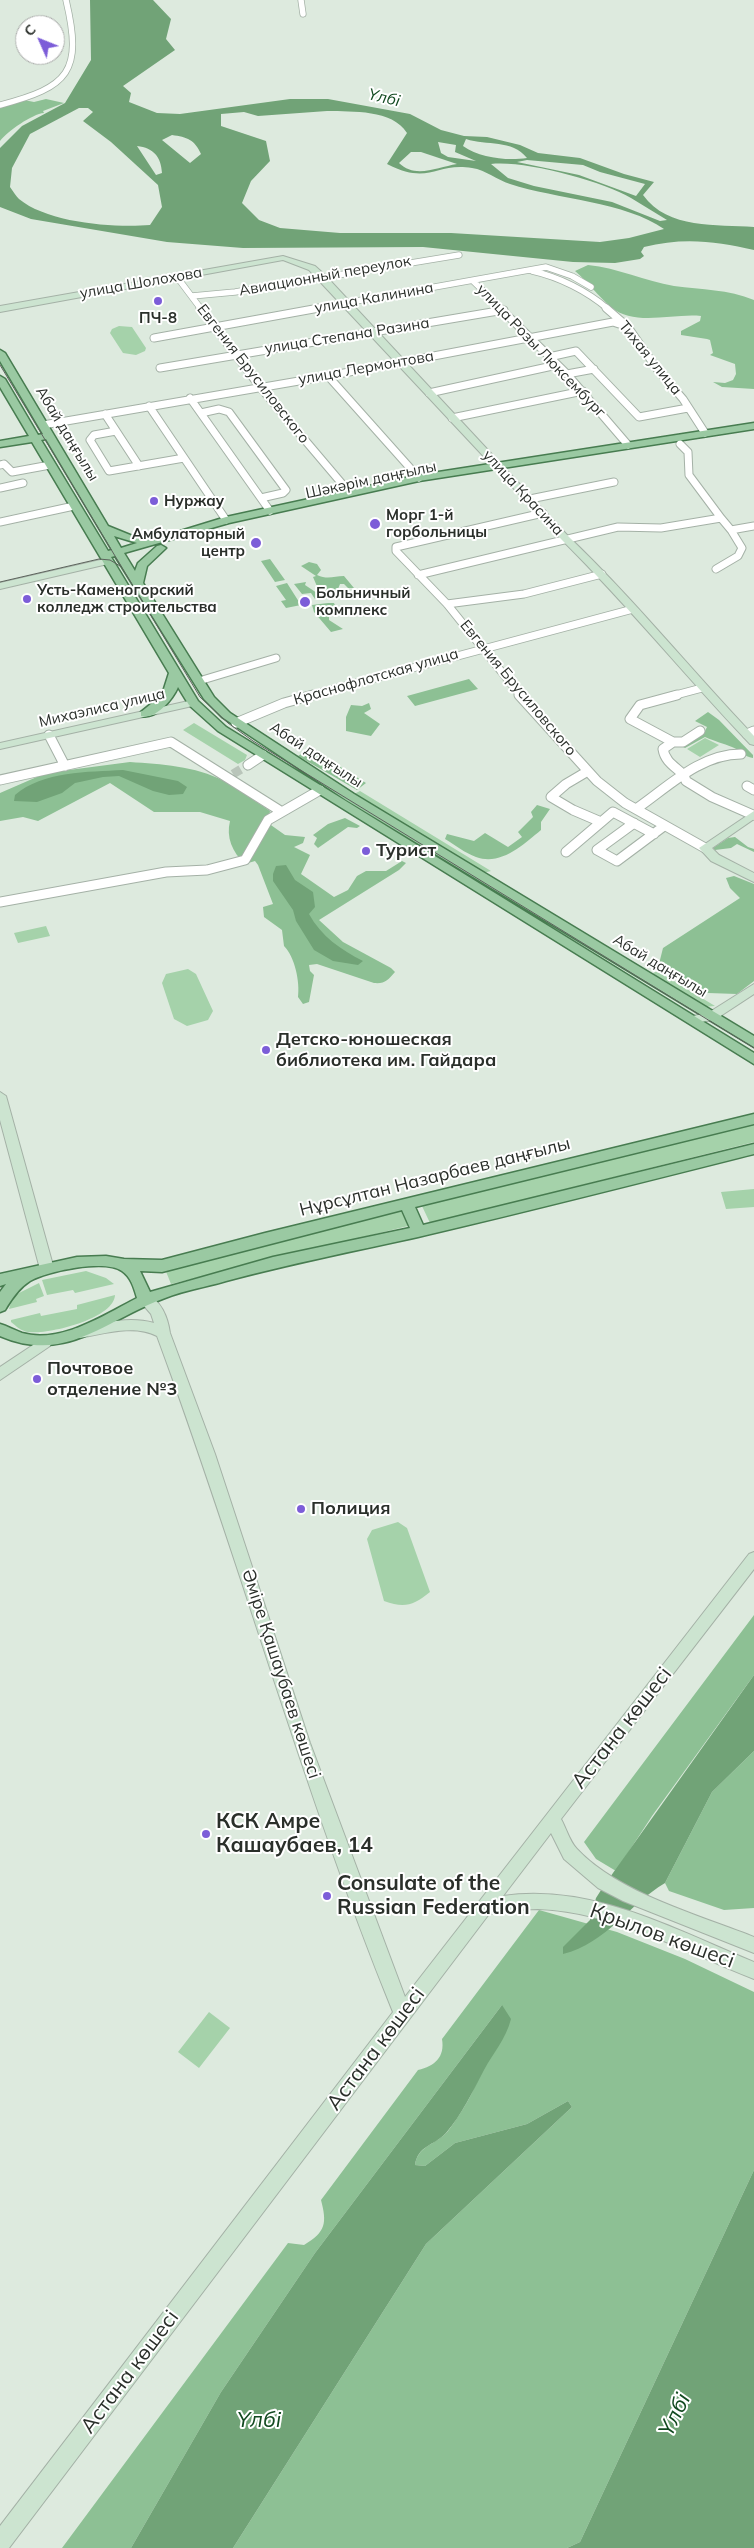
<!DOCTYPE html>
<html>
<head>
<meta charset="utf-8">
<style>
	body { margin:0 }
	#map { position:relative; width:754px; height:2548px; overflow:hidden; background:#ddeade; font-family:Mulish,sans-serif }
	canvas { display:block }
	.north { position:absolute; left:15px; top:15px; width:50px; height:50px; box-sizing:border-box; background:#fff; border:1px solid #aaacaa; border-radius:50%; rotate:314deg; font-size:14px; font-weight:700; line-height:20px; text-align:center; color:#2a2f2a }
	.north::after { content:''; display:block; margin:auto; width:18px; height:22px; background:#7c5dd8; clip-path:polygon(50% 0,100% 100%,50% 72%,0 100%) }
</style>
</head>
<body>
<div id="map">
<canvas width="754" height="2548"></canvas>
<div class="north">С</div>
</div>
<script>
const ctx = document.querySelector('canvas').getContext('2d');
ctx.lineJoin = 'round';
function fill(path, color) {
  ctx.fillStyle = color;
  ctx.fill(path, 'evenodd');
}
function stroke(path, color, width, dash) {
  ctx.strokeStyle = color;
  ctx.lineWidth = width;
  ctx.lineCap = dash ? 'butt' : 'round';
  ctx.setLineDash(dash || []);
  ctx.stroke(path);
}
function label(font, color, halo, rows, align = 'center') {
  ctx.font = font + ' Mulish,sans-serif';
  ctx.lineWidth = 4;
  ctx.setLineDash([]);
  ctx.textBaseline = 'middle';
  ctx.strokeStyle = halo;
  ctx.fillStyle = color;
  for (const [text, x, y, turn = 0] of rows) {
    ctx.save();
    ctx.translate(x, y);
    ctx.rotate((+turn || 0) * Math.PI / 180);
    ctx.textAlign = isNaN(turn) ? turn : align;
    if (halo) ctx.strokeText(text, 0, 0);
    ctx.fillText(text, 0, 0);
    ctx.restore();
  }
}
fill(new Path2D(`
	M119,326L132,327L146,348L145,351L136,355L123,353L110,333L112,329Z
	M194,723L247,755L245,760L238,764L183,730Z
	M705,738L719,745L700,757L687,749Z
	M360,791L491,871L483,873L354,794Z
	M46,926L50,936L18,943L14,933Z
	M188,969L196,974L213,1011L208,1020L187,1026L174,1019L162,983L166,974Z
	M655,972H659L715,1006L703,1007L651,975Z
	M754,1124V1142L430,1223L422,1206Z
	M754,1189V1207L726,1209L721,1192Z
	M401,1211L408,1226L171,1284L165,1269Z
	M86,1271L106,1278L114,1284L75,1293L73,1290L47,1295L42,1280Z
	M39,1283L44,1296L36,1299L37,1302L9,1309L13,1296Z
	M115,1295C114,1319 47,1335 28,1332C21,1331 16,1326 11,1322V1320L40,1313L41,1316L77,1309V1305Z
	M398,1522L407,1528L430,1592C413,1606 404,1608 384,1601L367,1539L372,1530Z
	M209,2012L230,2028L199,2068L178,2052Z`), '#a5d2aa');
fill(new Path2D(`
	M46,99L64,103L43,111L44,113C32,114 8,131 0,141V108L24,100L34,102Z
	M588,265C618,268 645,281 674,286C702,290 728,289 754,300V389L722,387L713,382L725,383L733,380L736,374L735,364L710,355L713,353L710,340L707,339L681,335V331L700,321L701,316C673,313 634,327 611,307C598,296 588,282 575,271Z
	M270,559L285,580L275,582L261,561Z
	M309,562L317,564L321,570L317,575C328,580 334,576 344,576L354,588H348L344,584H340L338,589L352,593L350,596L335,594L332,598L315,599L311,593L302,594L294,584L306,582L305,585L317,593L319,591L313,577L316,576L301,566Z
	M287,583L301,605L286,608L281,601L286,600L276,586Z
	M328,603H334L337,610L329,617V620L343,629L331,632L314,612L312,605Z
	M469,679L478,689L415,706L407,696Z
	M369,703L371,709L364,713L380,724L371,736L346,731V717L351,705L362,706Z
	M708,712L719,720L753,755V758C744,757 740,750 732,747C723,743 716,742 705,737L685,748L681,746L705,731L707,727L695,721Z
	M310,748L366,783L357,790L298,756Z
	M130,762C161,764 195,766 224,781C240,790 255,801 270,811L268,823L285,835L305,837L303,843L294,847L310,855L301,874L334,897L348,890L357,876L366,871H386L402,861L406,863L399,870L319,920L343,942L391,968L395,972C388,980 385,984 374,983L317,964L309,965L310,971L314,975L309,1002L303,1004L298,997C300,982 295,957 284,946L282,930L264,917L263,907L273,904L258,865L255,861L245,864C232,852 226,837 230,821L200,812H154L110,783L38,821L23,817L0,821V793L46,773Z
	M537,805L550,809L541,822V830C523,845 501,866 476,857C465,853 455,845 445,839L447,834L474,841L485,833L508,847L522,837L518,832L533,817L531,812Z
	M345,818L360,826L357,828L348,827L318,848L314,844L317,838L313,835L328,824Z
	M735,837L748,847L754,849V852L737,844L731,848L715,850L713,848L728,838Z
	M734,876L754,884V981L737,994L708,993L659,964L663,948L740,898L730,888L726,878Z
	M754,1615V1675L652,1816L616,1871L596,1859L584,1842Z
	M754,1751V1908L724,1910L669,1891L665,1883L712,1792Z
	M539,1910L617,1932L685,1959L754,1992V2170L580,2542L567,2548H233L426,2244L572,2107L568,2101L527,2124L455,2143L425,2166L415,2165C418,2145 436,2145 448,2131C480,2089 488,2055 502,2005L315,2253L221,2392L131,2548H62L288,2243L304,2245C326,2232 327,2223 321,2200L418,2070C435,2066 445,2057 442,2039Z`), '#8dc094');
fill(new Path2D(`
	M90,0H153L171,19L166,39L175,50L123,86L131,93L129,102L157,113L180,114L290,99H328L410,114L441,130L464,136L487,137L520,145L538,153L580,158L624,174L654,182L643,195C668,230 717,224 754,227V250C717,241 682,237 644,247L641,252L644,256L640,259L615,263L573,262L423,247L243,248L167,242L31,219L0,207V148L22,126L65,103L91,60ZM79,108H88L93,112L83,121L111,142L158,185L162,207L150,225C114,228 48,223 19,199C16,196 13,191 10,187L12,168L30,134ZM327,111C353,112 392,109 407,133L387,164C430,186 435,162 472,168C486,170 497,180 510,184C556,199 626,202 664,229L629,238L600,242L451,233H340L280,228L259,220L242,203L251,181L270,161L266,141L221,126V114L244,112L258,116ZM172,135C187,137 195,140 201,154L190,163L162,140ZM466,139C487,146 512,139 527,158C507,161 480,158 463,146ZM438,142L456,145L455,152L476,161L448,157L441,153ZM137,146C154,148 161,157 162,173L156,175ZM411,152H421L457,164C438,167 415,179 399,163ZM527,160L583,165L600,172L645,184L636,196L579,175L517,162ZM491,164C524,160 602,181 631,198C643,205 655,213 667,220L660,221L612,202L534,186L508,178Z
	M123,770L178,781L187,787L183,794L169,795L153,791L119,776L103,777L75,783L62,793L37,802L14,801L15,795C43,771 88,772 123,770Z
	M286,865L295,880L313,892L315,907L309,914C321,936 341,950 363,961L358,965L333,961L314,950L296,921L293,910L273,881V874L276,866Z
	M754,1675V1751L712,1792L665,1883C628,1905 607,1943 563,1954V1947L590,1920L596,1898L603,1887Z
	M502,2005L511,2019C506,2039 493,2053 484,2070C472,2093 462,2114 446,2133C434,2146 418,2145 415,2165L425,2166L455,2143L527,2124L568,2101L572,2107L426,2244L233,2548H131L221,2392L315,2253Z
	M754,2170V2548H567L580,2542Z`), '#71a377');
stroke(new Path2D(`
	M233,774L248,765`), '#b9c5ba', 9, [9, 4.5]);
const streetFar2 = new Path2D(`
	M301,0L303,14
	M0,105C69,87 83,72 66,0
	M532,271C559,277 587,291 608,309
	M177,277L201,309
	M473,281L502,309
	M192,296L235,292L459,255
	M312,309L546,267L572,276L591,287`);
const streetFar1 = new Path2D(`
	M200,308L260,387L349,492
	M500,308L567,374L628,445
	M606,308L628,327L657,369L683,399L705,433
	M154,338L319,308
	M549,357L576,351L639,417L688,408
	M160,368L504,310
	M567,374L594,369
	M328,376L419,478
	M429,393L557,365
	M190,398L270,511
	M149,406L226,520
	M201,413L219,409L229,412L286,490L283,493L261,498
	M105,414L139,466
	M452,418L583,391
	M43,425L328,376L613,322L628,327
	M116,431L94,435L90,440L109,471L184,458
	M0,465L4,464L12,472L50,465
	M0,488L23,483
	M530,499L614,482
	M721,518L731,530L754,526
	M0,522L74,506
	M716,569L738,556L742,548L731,530
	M418,575L618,527L661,528L721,518L689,475L688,452L680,444
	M447,604L524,594L602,574
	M199,681L276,658
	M308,696L633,609
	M521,696L447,604L396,551V547L543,513
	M672,696L702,688`);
const street = new Path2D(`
	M519,695L597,781L625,803L705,848
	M236,723L284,703L313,695
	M700,731L683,742H673L663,749C666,767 684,769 686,781L712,797L753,815
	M747,734L754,731
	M49,735L65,766
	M673,742L630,719L640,705L677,695
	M248,765L263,755
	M588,771L566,784L551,797L573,810L601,822
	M0,780L171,742L282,812
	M747,786L754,790
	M636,809C668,787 700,754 741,754
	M634,823L597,850L617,861L664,826
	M566,852L613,812L654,834
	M0,902L166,872L207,870L245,860L268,820L320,790`);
const secondary = new Path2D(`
	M283,256L315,266L325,275L568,536C634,599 691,670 754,736V745L750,744C686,677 628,605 562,540L309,270L283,260L0,312V306Z
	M109,558L112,559V563L0,589V583Z
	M193,700L197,701V705L0,749V743Z
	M754,811V819L712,848L719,855L754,873V882L711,861L699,848Z
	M754,984V994L716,1019L692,1024L686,1020L688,1017L708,1013Z
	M0,1092L6,1096L54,1269L47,1274L40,1269L0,1120Z
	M145,1294C161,1299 168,1318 170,1333L215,1454L310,1743L405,1997L749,1554L754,1552V1569L561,1819C566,1828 570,1842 577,1849C618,1893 699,1915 754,1937V1953L623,1901L598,1888L564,1859L551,1833L503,1896C591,1883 674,1929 754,1962V1979C684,1952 615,1912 538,1909C522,1909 505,1912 489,1914L9,2548H0V2526L393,2012C303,1791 240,1560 157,1336C133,1324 104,1334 79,1338L74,1337L72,1333L74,1329L79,1328C104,1323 129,1316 154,1323L151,1314L138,1299L140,1295Z
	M45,1337L50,1338L52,1342L50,1346L0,1380V1367Z`);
const primary = new Path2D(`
	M0,350L5,353L108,526L135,537L151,540L226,517L419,475L754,423V429L419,481L229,523L124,553L135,571L138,563L157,546L161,545L166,548L147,566L143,583L214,697L230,713L354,794L754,1036V1047L346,800L222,717L204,699L115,556L111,557L198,701L226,727L754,1053V1064L218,731L189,705L178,687C173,699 156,720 141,716V712L162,695L169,673L32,442L0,447V441L29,436L0,387V376L5,379L38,435L43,434L0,361ZM46,439L112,550L108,551L41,440ZM114,536L137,543L121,548Z
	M754,1114V1124L415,1207L423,1225L754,1144V1154C642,1182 530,1211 418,1237C354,1251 289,1264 226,1281C206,1287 185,1290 165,1298C106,1319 67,1365 0,1336V1324C7,1326 14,1330 22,1333C61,1344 104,1315 137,1298C134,1288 131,1277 122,1271C105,1259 47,1271 30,1281C19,1288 12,1298 5,1310L0,1312V1292L6,1284L0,1286V1274L77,1257L106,1256L124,1259L162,1260L265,1233ZM402,1210L410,1228L273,1257L150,1292L140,1271L162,1272Z`);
stroke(streetFar2, '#a4b1a6', 7);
stroke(streetFar1, '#a4b1a6', 9);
stroke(street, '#a4b1a6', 11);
stroke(secondary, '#a4b1a6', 2);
stroke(primary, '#477c50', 3);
stroke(streetFar2, '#fff', 5.5);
stroke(streetFar1, '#fff', 7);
stroke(street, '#fff', 9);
fill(secondary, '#cce4d0');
fill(primary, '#9ac9a2');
stroke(new Path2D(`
	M0,365L200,697L228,723L253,741L754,1048
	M0,582L99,559L110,560L120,566`), '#5c635c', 1);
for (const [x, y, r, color] of [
	[158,301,5,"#7c5dd8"],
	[154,501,5,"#7c5dd8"],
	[375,524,6,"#7c5dd8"],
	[256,543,6,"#7c5dd8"],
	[27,599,5,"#7c5dd8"],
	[305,602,6,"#7c5dd8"],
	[366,851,5,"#7c5dd8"],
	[266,1050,5,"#7c5dd8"],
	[37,1379,5,"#7c5dd8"],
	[301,1509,5,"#7c5dd8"],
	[206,1834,5,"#7c5dd8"],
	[327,1896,5,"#7c5dd8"]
]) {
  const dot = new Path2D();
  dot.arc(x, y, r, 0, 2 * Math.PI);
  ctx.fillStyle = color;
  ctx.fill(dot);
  stroke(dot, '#fff', 2);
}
label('15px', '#2a2f2a', '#fff', [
	["Авиационный переулок",325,276,-10],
	["улица Шолохова",141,283,-10],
	["улица Калинина",374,298,-10],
	["улица Степана Разина",347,336,-9],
	["улица Розы Люксембург",541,351,46],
	["Тихая улица",650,358,51],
	["улица Лермонтова",366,368,-10],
	["Евгения Брусиловского",253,374,52],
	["Абай даңғылы",67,434,59],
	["Шәкәрім даңғылы",371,480,-12],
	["улица Красина",523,493,47],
	["Краснофлотская улица",376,677,-16],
	["Евгения Брусиловского",518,688,50],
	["Михаэлиса улица",102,708,-13],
	["Абай даңғылы",316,755,33],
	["Абай даңғылы",660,966,31]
]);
label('bold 15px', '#2a2f2a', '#fff', [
	["ПЧ-8",158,318,"center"],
	["Нуржау",164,501],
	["Морг 1-й",386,515],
	["горбольницы",386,532],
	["Амбулаторный",245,534,"right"],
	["центр",245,551,"right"],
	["Усть-Каменогорский",37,590],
	["колледж строительства",37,607],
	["Больничный",316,593],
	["комплекс",316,610]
], 'left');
label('italic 16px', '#124a20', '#fff', [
	["Үлбі",384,98,13]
]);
label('bold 18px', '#2a2f2a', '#fff', [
	["Турист",376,851],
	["Детско-юношеская",276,1040],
	["библиотека им. Гайдара",276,1061],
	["Почтовое",47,1369],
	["отделение №3",47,1390],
	["Полиция",311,1509]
], 'left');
label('18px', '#2a2f2a', '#fff', [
	["Нұрсұлтан Назарбаев даңғылы",435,1177,-14],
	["Әміре Қашаубаев көшесі",281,1674,72]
]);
label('21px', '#2a2f2a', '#fff', [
	["Астана көшесі",622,1728,-52],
	["Крылов көшесі",662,1936,20],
	["Астана көшесі",376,2049,-53],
	["Астана көшесі",130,2372,-53]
]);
label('bold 21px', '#2a2f2a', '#fff', [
	["КСК Амре",216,1822],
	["Кашаубаев, 14",216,1846],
	["Consulate of the",337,1884],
	["Russian Federation",337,1908]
], 'left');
label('italic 22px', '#124a20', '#fff', [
	["Үлбі",675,2415,-64],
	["Үлбі",259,2420]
]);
</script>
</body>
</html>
